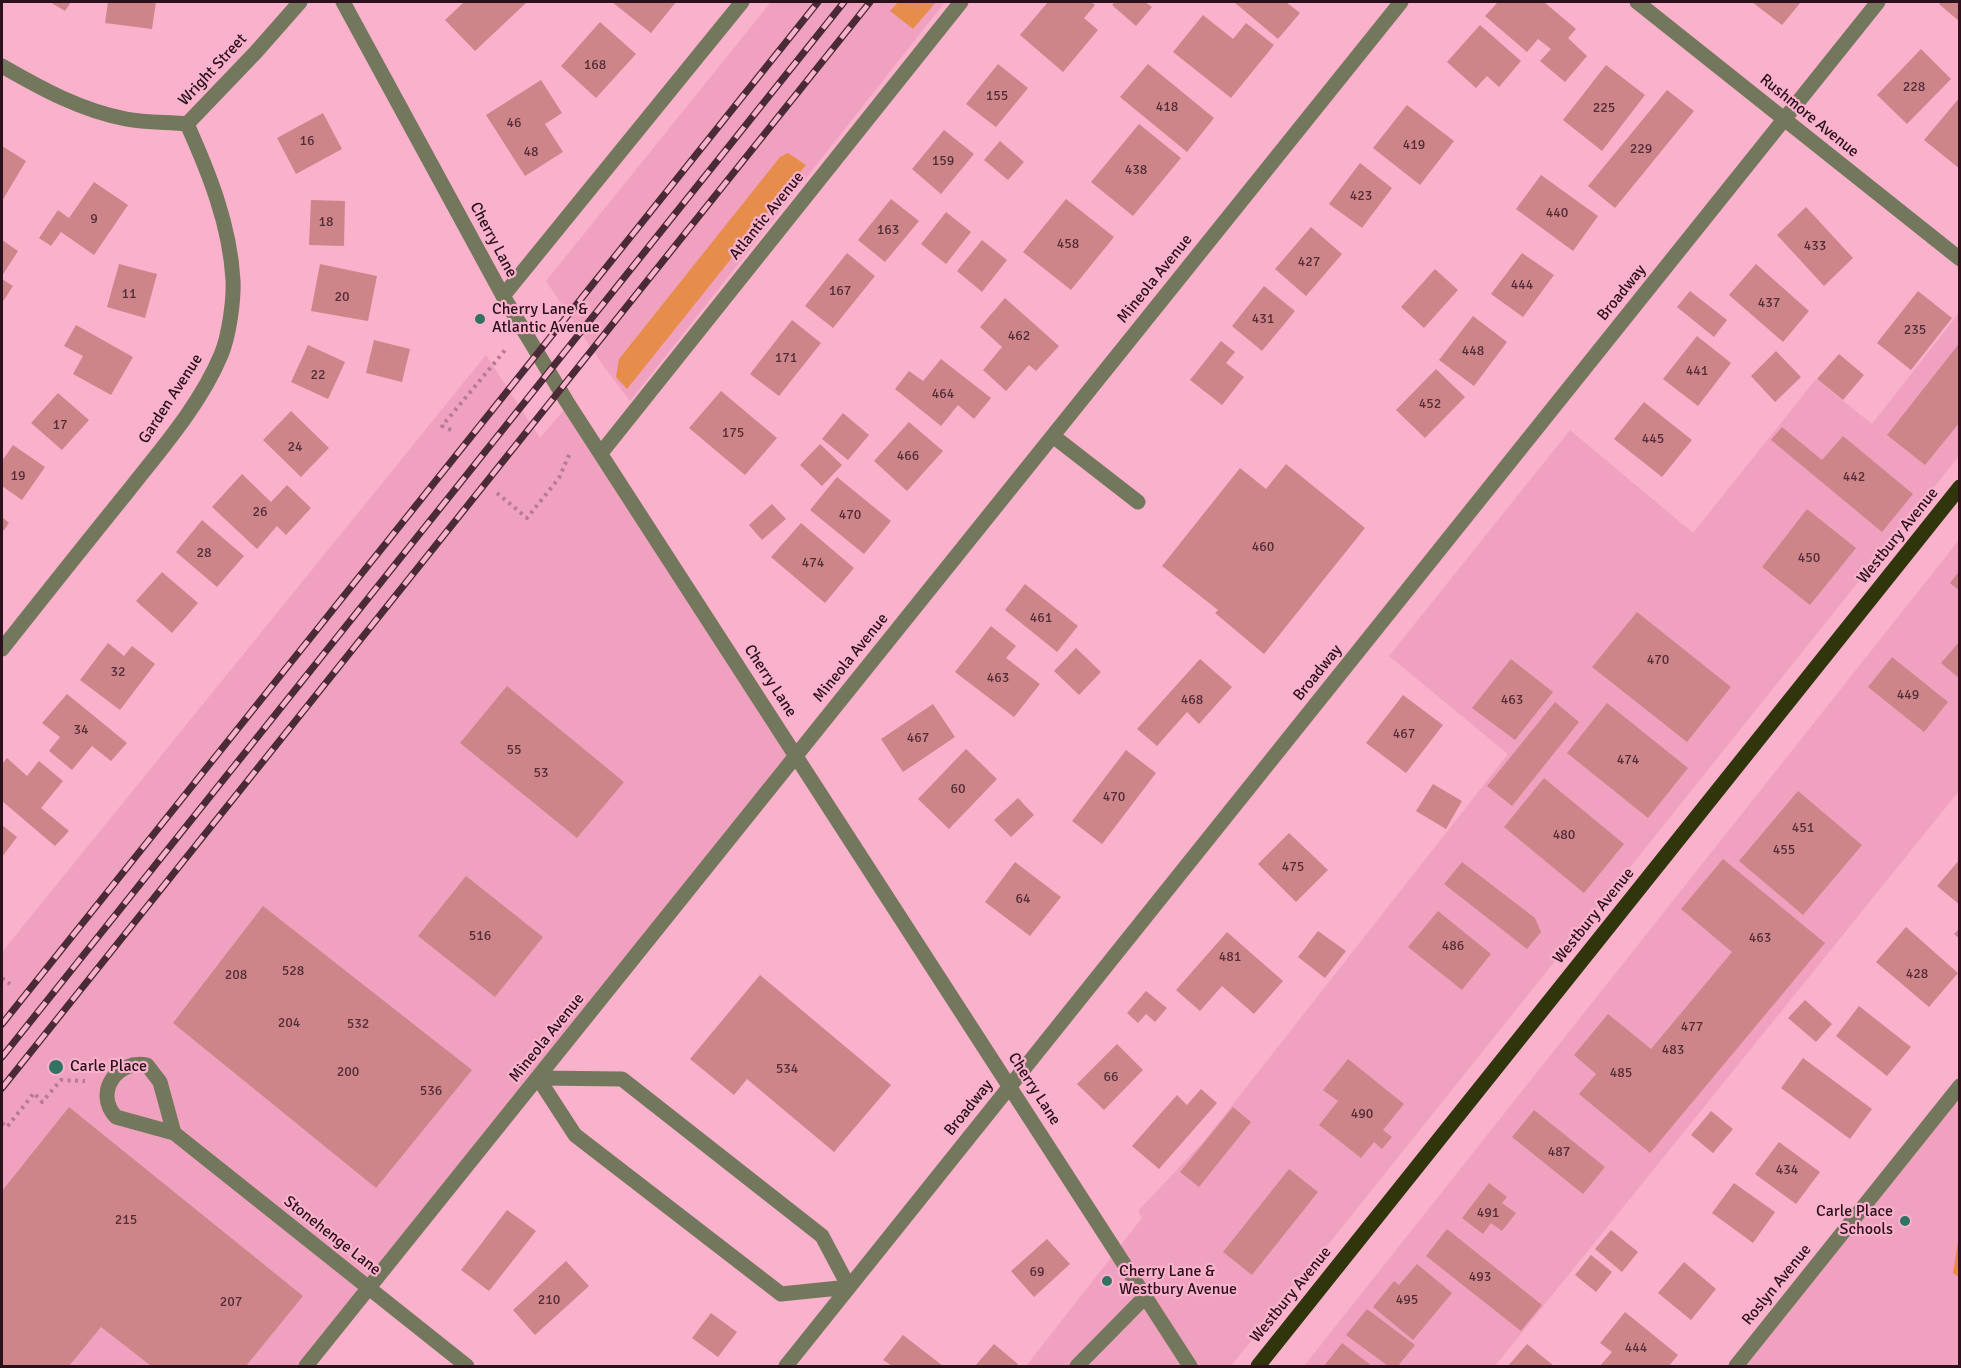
<!DOCTYPE html>
<html>
<head>
<meta charset="utf-8">
<style>
	body { margin:0 }
	#map { position:relative; width:1961px; height:1368px; overflow:hidden; background:#f9b1cc; font-family:Signika,sans-serif }
	canvas { display:block }
	.frame { position:absolute; inset:0; border:3px solid #2a111c; pointer-events:none }
</style>
</head>
<body>
<div id="map">
<canvas width="1961" height="1368"></canvas>
<div class="frame"></div>
</div>
<script>
const ctx = document.querySelector('canvas').getContext('2d');
ctx.lineJoin = 'round';
function fill(path, color) {
  ctx.fillStyle = color;
  ctx.fill(path, 'evenodd');
}
function stroke(path, color, width, dash) {
  ctx.strokeStyle = color;
  ctx.lineWidth = width;
  ctx.lineCap = dash ? 'butt' : 'round';
  ctx.setLineDash(dash || []);
  ctx.stroke(path);
}
function label(font, color, halo, rows, align = 'center') {
  ctx.font = font + ' Signika,sans-serif';
  ctx.lineWidth = 4.5;
  ctx.setLineDash([]);
  ctx.textBaseline = 'middle';
  ctx.strokeStyle = halo;
  ctx.fillStyle = color;
  for (const [text, x, y, turn = 0] of rows) {
    ctx.save();
    ctx.translate(x, y);
    ctx.rotate((+turn || 0) * Math.PI / 180);
    ctx.textAlign = isNaN(turn) ? turn : align;
    if (halo) ctx.strokeText(text, 0, 0);
    ctx.fillText(text, 0, 0);
    ctx.restore();
  }
}
fill(new Path2D(`
	M771,2H945L630,401L602,364L546,281Z
	M1959,313V456L1231,1366H1026L1142,1218L1138,1211L1204,1141L1508,754L1389,656L1570,430L1693,533L1816,379L1872,424Z
	M486,355L540,438L569,404L797,759L298,1366H2V952Z
	M1959,540V791L1495,1366H1304Z
	M1959,1086V1366H1736Z`), '#f0a1c0');
fill(new Path2D(`
	M898,2H936L913,29L890,11Z
	M788,153L806,165L627,389L616,377L619,359L780,157Z
	M1959,1235H1960L1959,1277L1953,1273Z`), '#e78d4b');
fill(new Path2D(`
	M50,2H71L65,11Z
	M108,2H156L152,29L105,23Z
	M464,2H527L475,51L445,20Z
	M612,2H676L651,33Z
	M1048,2H1091L1095,5L1084,18L1098,30L1063,72L1020,35Z
	M1115,2H1145L1152,7L1136,26L1112,5Z
	M1234,2H1286L1300,13L1278,39Z
	M1498,2H1544L1576,29L1568,38L1587,56L1565,82L1540,61L1551,49L1538,39L1527,52L1485,16Z
	M1752,2H1801L1782,25Z
	M1941,2H1960V22L1939,4Z
	M1203,15L1233,39L1246,23L1274,45L1231,98L1173,52Z
	M600,22L636,54L596,98L561,66Z
	M1480,25L1521,61L1499,87L1487,76L1476,88L1447,62Z
	M1921,49L1951,79L1907,124L1877,95Z
	M998,64L1028,88L996,127L966,104Z
	M1148,64L1214,118L1187,152L1120,97Z
	M1606,65L1645,95L1602,151L1563,120Z
	M541,80L562,113L545,124L563,152L525,176L486,115Z
	M1667,90L1694,111L1615,208L1588,186Z
	M1960,97V169L1924,140Z
	M1407,105L1454,141L1420,185L1373,148Z
	M323,113L342,149L296,174L277,138Z
	M1139,124L1181,158L1133,216L1091,182Z
	M944,130L974,154L941,194L912,169Z
	M1000,141L1024,162L1008,180L984,160Z
	M2,146L26,161L2,201Z
	M1360,163L1392,188L1362,228L1329,204Z
	M1541,175L1598,216L1573,251L1516,209Z
	M94,182L128,205L94,255L61,232L51,246L39,238L58,210L69,218Z
	M891,199L919,221L885,262L858,240Z
	M1066,199L1114,237L1071,290L1023,252Z
	M311,200L345,201L344,246L309,245Z
	M1806,207L1853,258L1824,286L1777,235Z
	M946,212L971,232L946,264L921,244Z
	M1311,227L1342,254L1306,296L1275,269Z
	M2,240L18,251L2,276Z
	M982,240L1007,260L982,292L957,271Z
	M847,253L875,276L833,328L805,306Z
	M1522,253L1554,275L1523,317L1491,294Z
	M119,264L157,274L145,318L107,307Z
	M320,264L377,276L368,321L311,311Z
	M1756,264L1809,311L1783,342L1729,295Z
	M1435,269L1458,290L1424,328L1401,307Z
	M2,279L13,286L2,303Z
	M1264,286L1295,311L1262,351L1232,326Z
	M1690,291L1727,320L1714,337L1677,307Z
	M1918,291L1952,318L1911,370L1877,343Z
	M1005,298L1059,346L1036,371L1029,365L1006,391L983,370L1002,347L980,327Z
	M1473,316L1507,342L1474,386L1439,360Z
	M792,320L821,343L779,396L750,374Z
	M76,325L133,357L111,395L73,374L83,356L64,346Z
	M1697,336L1731,363L1698,406L1663,379Z
	M374,340L410,349L402,382L366,373Z
	M1221,341L1235,352L1226,363L1244,377L1222,405L1190,380Z
	M308,345L345,362L328,399L291,382Z
	M1958,345L1960,346V422L1925,465L1887,435Z
	M1776,351L1801,377L1775,402L1751,376Z
	M1839,354L1864,375L1843,400L1817,379Z
	M941,359L991,398L974,419L958,405L941,426L895,389L909,371L923,381Z
	M1436,369L1465,397L1425,438L1396,410Z
	M721,391L777,438L745,475L689,428Z
	M58,393L89,420L62,450L31,423Z
	M1644,402L1692,440L1662,477L1614,439Z
	M291,411L329,448L301,477L263,440Z
	M843,413L869,435L848,460L822,439Z
	M909,422L943,451L907,491L874,461Z
	M1782,427L1822,460L1843,436L1913,494L1882,532L1771,440Z
	M820,444L842,465L822,486L800,465Z
	M13,445L45,467L22,500L2,486V461Z
	M1286,464L1365,528L1264,654L1215,613L1218,610L1162,566L1240,468L1266,489Z
	M242,474L271,502L287,485L311,508L286,535L277,526L257,549L212,507Z
	M837,477L891,521L864,554L810,510Z
	M772,504L786,519L762,540L749,525Z
	M1807,509L1856,548L1810,605L1762,567Z
	M2,517L9,523L2,533Z
	M202,520L244,556L217,587L176,552Z
	M801,523L854,568L825,603L771,557Z
	M1960,570V591L1950,583Z
	M162,572L198,603L172,633L136,601Z
	M1025,584L1078,626L1057,652L1005,610Z
	M1637,612L1731,687L1687,742L1592,667Z
	M991,626L1016,646L1006,658L1040,684L1014,717L955,672Z
	M1960,641V679L1941,663Z
	M108,643L124,656L132,646L155,664L120,710L80,680Z
	M1076,648L1101,672L1079,695L1054,671Z
	M1892,657L1948,702L1924,732L1868,687Z
	M1200,659L1232,687L1199,724L1187,712L1157,746L1137,729Z
	M1511,659L1553,692L1515,740L1472,708Z
	M507,686L624,782L577,838L460,743Z
	M67,694L127,743L111,761L92,746L72,770L49,751L60,737L42,723Z
	M1403,695L1443,725L1406,773L1366,743Z
	M1555,702L1579,722L1512,806L1487,786Z
	M1607,703L1688,768L1648,818L1567,753Z
	M933,704L955,737L903,772L881,739Z
	M966,749L997,779L949,829L918,799Z
	M1126,750L1156,773L1102,844L1072,821Z
	M7,758L27,776L39,761L63,781L41,808L69,831L55,846L2,801V764Z
	M1544,778L1624,844L1584,893L1504,827Z
	M1433,784L1462,801L1446,829L1416,811Z
	M1798,791L1862,845L1803,915L1739,861Z
	M1018,798L1034,815L1011,837L994,820Z
	M2,825L17,837L2,857Z
	M1289,833L1328,870L1296,902L1258,864Z
	M1723,859L1825,943L1650,1153L1579,1094L1596,1074L1574,1055L1608,1014L1651,1049L1732,952L1681,909Z
	M1960,859V905L1937,886Z
	M1015,862L1061,897L1030,936L985,902Z
	M1462,862L1535,918L1541,932L1527,949L1444,884Z
	M466,876L543,937L495,997L418,936Z
	M263,906L472,1070L376,1188L173,1023Z
	M1438,911L1491,954L1462,990L1408,947Z
	M1906,927L1958,973L1929,1007L1876,962Z
	M1960,928V939L1954,934Z
	M1318,931L1346,951L1325,978L1298,957Z
	M1227,932L1283,981L1254,1014L1222,986L1200,1011L1176,990Z
	M760,975L891,1085L834,1152L747,1079L734,1095L690,1059Z
	M1146,991L1167,1008L1155,1022L1146,1014L1138,1023L1127,1013Z
	M1805,1000L1832,1024L1816,1042L1788,1018Z
	M1859,1006L1911,1047L1887,1076L1836,1036Z
	M1117,1044L1143,1070L1104,1110L1077,1084Z
	M1803,1058L1872,1109L1850,1139L1781,1088Z
	M1348,1059L1404,1104L1383,1130L1392,1137L1382,1149L1374,1142L1361,1158L1319,1125L1338,1101L1323,1090Z
	M1201,1089L1217,1103L1159,1169L1132,1146L1177,1095L1187,1105Z
	M69,1107L303,1296L246,1366H151L101,1327L69,1366H2V1191Z
	M1233,1107L1251,1122L1199,1187L1180,1172Z
	M1534,1110L1605,1167L1583,1194L1512,1137Z
	M1711,1111L1733,1129L1713,1153L1691,1135Z
	M1779,1142L1820,1172L1796,1204L1755,1174Z
	M1289,1169L1318,1192L1252,1275L1223,1252Z
	M1489,1183L1507,1197L1502,1203L1516,1213L1502,1231L1491,1223L1483,1234L1462,1218Z
	M1734,1183L1775,1212L1753,1243L1712,1213Z
	M507,1210L536,1231L489,1291L461,1270Z
	M1447,1229L1542,1305L1521,1331L1426,1256Z
	M1611,1230L1638,1252L1622,1272L1595,1249Z
	M1047,1239L1070,1264L1034,1297L1011,1271Z
	M1591,1255L1612,1272L1596,1292L1575,1275Z
	M566,1261L589,1286L535,1335L513,1310Z
	M1684,1262L1716,1289L1691,1320L1658,1293Z
	M1417,1264L1452,1293L1413,1340L1373,1307L1394,1281L1399,1285Z
	M1367,1309L1415,1345L1398,1366H1388L1346,1335Z
	M1625,1312L1678,1355L1669,1366H1600L1612,1352L1600,1343Z
	M711,1313L737,1332L718,1357L692,1338Z
	M903,1335L943,1366H892L883,1360Z
	M1342,1343L1372,1366H1324Z
	M994,1344L1018,1364L1016,1366H975Z
	M1527,1344L1554,1366H1508Z`), '#ce858a');
stroke(new Path2D(`
	M451,430L442,426L506,349
	M497,493L527,518L559,478L570,453
	M2,978L10,984
	M2,1123L7,1127L34,1093L42,1102L61,1080L85,1081`), '#b47c92', 4, [3, 4.5]);
stroke(new Path2D(`
	M343,2L503,296L567,402L1190,1366
	M1637,2L1960,259
	M2,66C42,89 80,110 126,119C146,123 167,122 187,124L256,52L300,2
	M503,296L742,2
	M1053,436L1138,502
	M601,453L961,2
	M2,649C44,596 86,543 129,490C162,448 200,405 221,355C229,336 234,300 233,280C230,225 209,173 187,124
	M538,1078L622,1079L822,1236L849,1287L781,1294L575,1135Z
	M174,1133L160,1082L147,1065C118,1059 93,1092 116,1117L174,1133L467,1366
	M306,1366L1401,2
	M786,1366L1878,2
	M1077,1366L1145,1297
	M1736,1366L1960,1086`), '#73785c', 15);
stroke(new Path2D(`
	M1258,1366L1960,487`), '#31350b', 15);
const rail = new Path2D(`
	M2,1024L818,2
	M2,1057L844,2
	M2,1088L870,2`);
stroke(rail, '#4a2a37', 7);
stroke(rail, '#f9b1cc', 4.5, [14]);
for (const [x, y, r, color] of [
	[480,319,6,"#317363"],
	[56,1067,8,"#317363"],
	[1905,1221,6,"#317363"],
	[1107,1281,6,"#317363"]
]) {
  const dot = new Path2D();
  dot.arc(x, y, r, 0, 2 * Math.PI);
  ctx.fillStyle = color;
  ctx.fill(dot);
  stroke(dot, '#f9b1cc', 2);
}
label('14px', '#532e38', null, [
	["168",595,65],
	["228",1914,87],
	["155",997,96],
	["418",1167,107],
	["225",1604,108],
	["46",514,123],
	["16",307,141],
	["419",1414,145],
	["229",1641,149],
	["48",531,152],
	["159",943,161],
	["438",1136,170],
	["423",1361,196],
	["440",1557,213],
	["9",94,219],
	["18",326,222],
	["163",888,230],
	["458",1068,244],
	["433",1815,246],
	["427",1309,262],
	["444",1522,285],
	["167",840,291],
	["11",129,294],
	["20",342,297],
	["437",1769,303],
	["431",1263,319],
	["235",1915,330],
	["462",1019,336],
	["448",1473,351],
	["171",786,358],
	["441",1697,371],
	["22",318,375],
	["464",943,394],
	["452",1430,404],
	["17",60,425],
	["175",733,433],
	["445",1653,439],
	["24",295,447],
	["466",908,456],
	["19",18,476],
	["442",1854,477],
	["26",260,512],
	["470",850,515],
	["460",1263,547],
	["28",204,553],
	["450",1809,558],
	["474",813,563],
	["461",1041,618],
	["470",1658,660],
	["32",118,672],
	["463",998,678],
	["449",1908,695],
	["468",1192,700],
	["463",1512,700],
	["34",81,730],
	["467",1404,734],
	["467",918,738],
	["55",514,750],
	["474",1628,760],
	["53",541,773],
	["60",958,789],
	["470",1114,797],
	["451",1803,828],
	["480",1564,835],
	["455",1784,850],
	["475",1293,867],
	["64",1023,899],
	["516",480,936],
	["463",1760,938],
	["486",1453,946],
	["481",1230,957],
	["528",293,971],
	["428",1917,974],
	["208",236,975],
	["204",289,1023],
	["532",358,1024],
	["477",1692,1027],
	["483",1673,1050],
	["534",787,1069],
	["200",348,1072],
	["485",1621,1073],
	["66",1111,1077],
	["536",431,1091],
	["490",1362,1114],
	["487",1559,1152],
	["434",1787,1170],
	["491",1488,1213],
	["215",126,1220],
	["69",1037,1272],
	["493",1480,1277],
	["210",549,1300],
	["495",1407,1300],
	["207",231,1302],
	["444",1636,1348]
]);
label('16px', '#2a111c', '#f9b1cc', [
	["Wright Street",213,70,-47],
	["Rushmore Avenue",1809,116,39],
	["Atlantic Avenue",767,216,-51],
	["Cherry Lane",493,240,62],
	["Mineola Avenue",1155,279,-51],
	["Broadway",1622,293,-51],
	["Garden Avenue",171,399,-57],
	["Westbury Avenue",1898,536,-51],
	["Mineola Avenue",851,658,-51],
	["Broadway",1318,673,-51],
	["Cherry Lane",770,681,57],
	["Westbury Avenue",1594,916,-51],
	["Mineola Avenue",547,1038,-51],
	["Cherry Lane",1034,1089,57],
	["Broadway",969,1108,-51],
	["Stonehenge Lane",332,1236,38],
	["Roslyn Avenue",1777,1285,-51],
	["Westbury Avenue",1291,1295,-51]
]);
label('16px', '#2a111c', '#f9b1cc', [
	["Cherry Lane &",492,310],
	["Atlantic Avenue",492,328],
	["Carle Place",70,1067],
	["Carle Place",1893,1212,"right"],
	["Schools",1893,1230,"right"],
	["Cherry Lane &",1119,1272],
	["Westbury Avenue",1119,1290]
], 'left');
</script>
</body>
</html>
